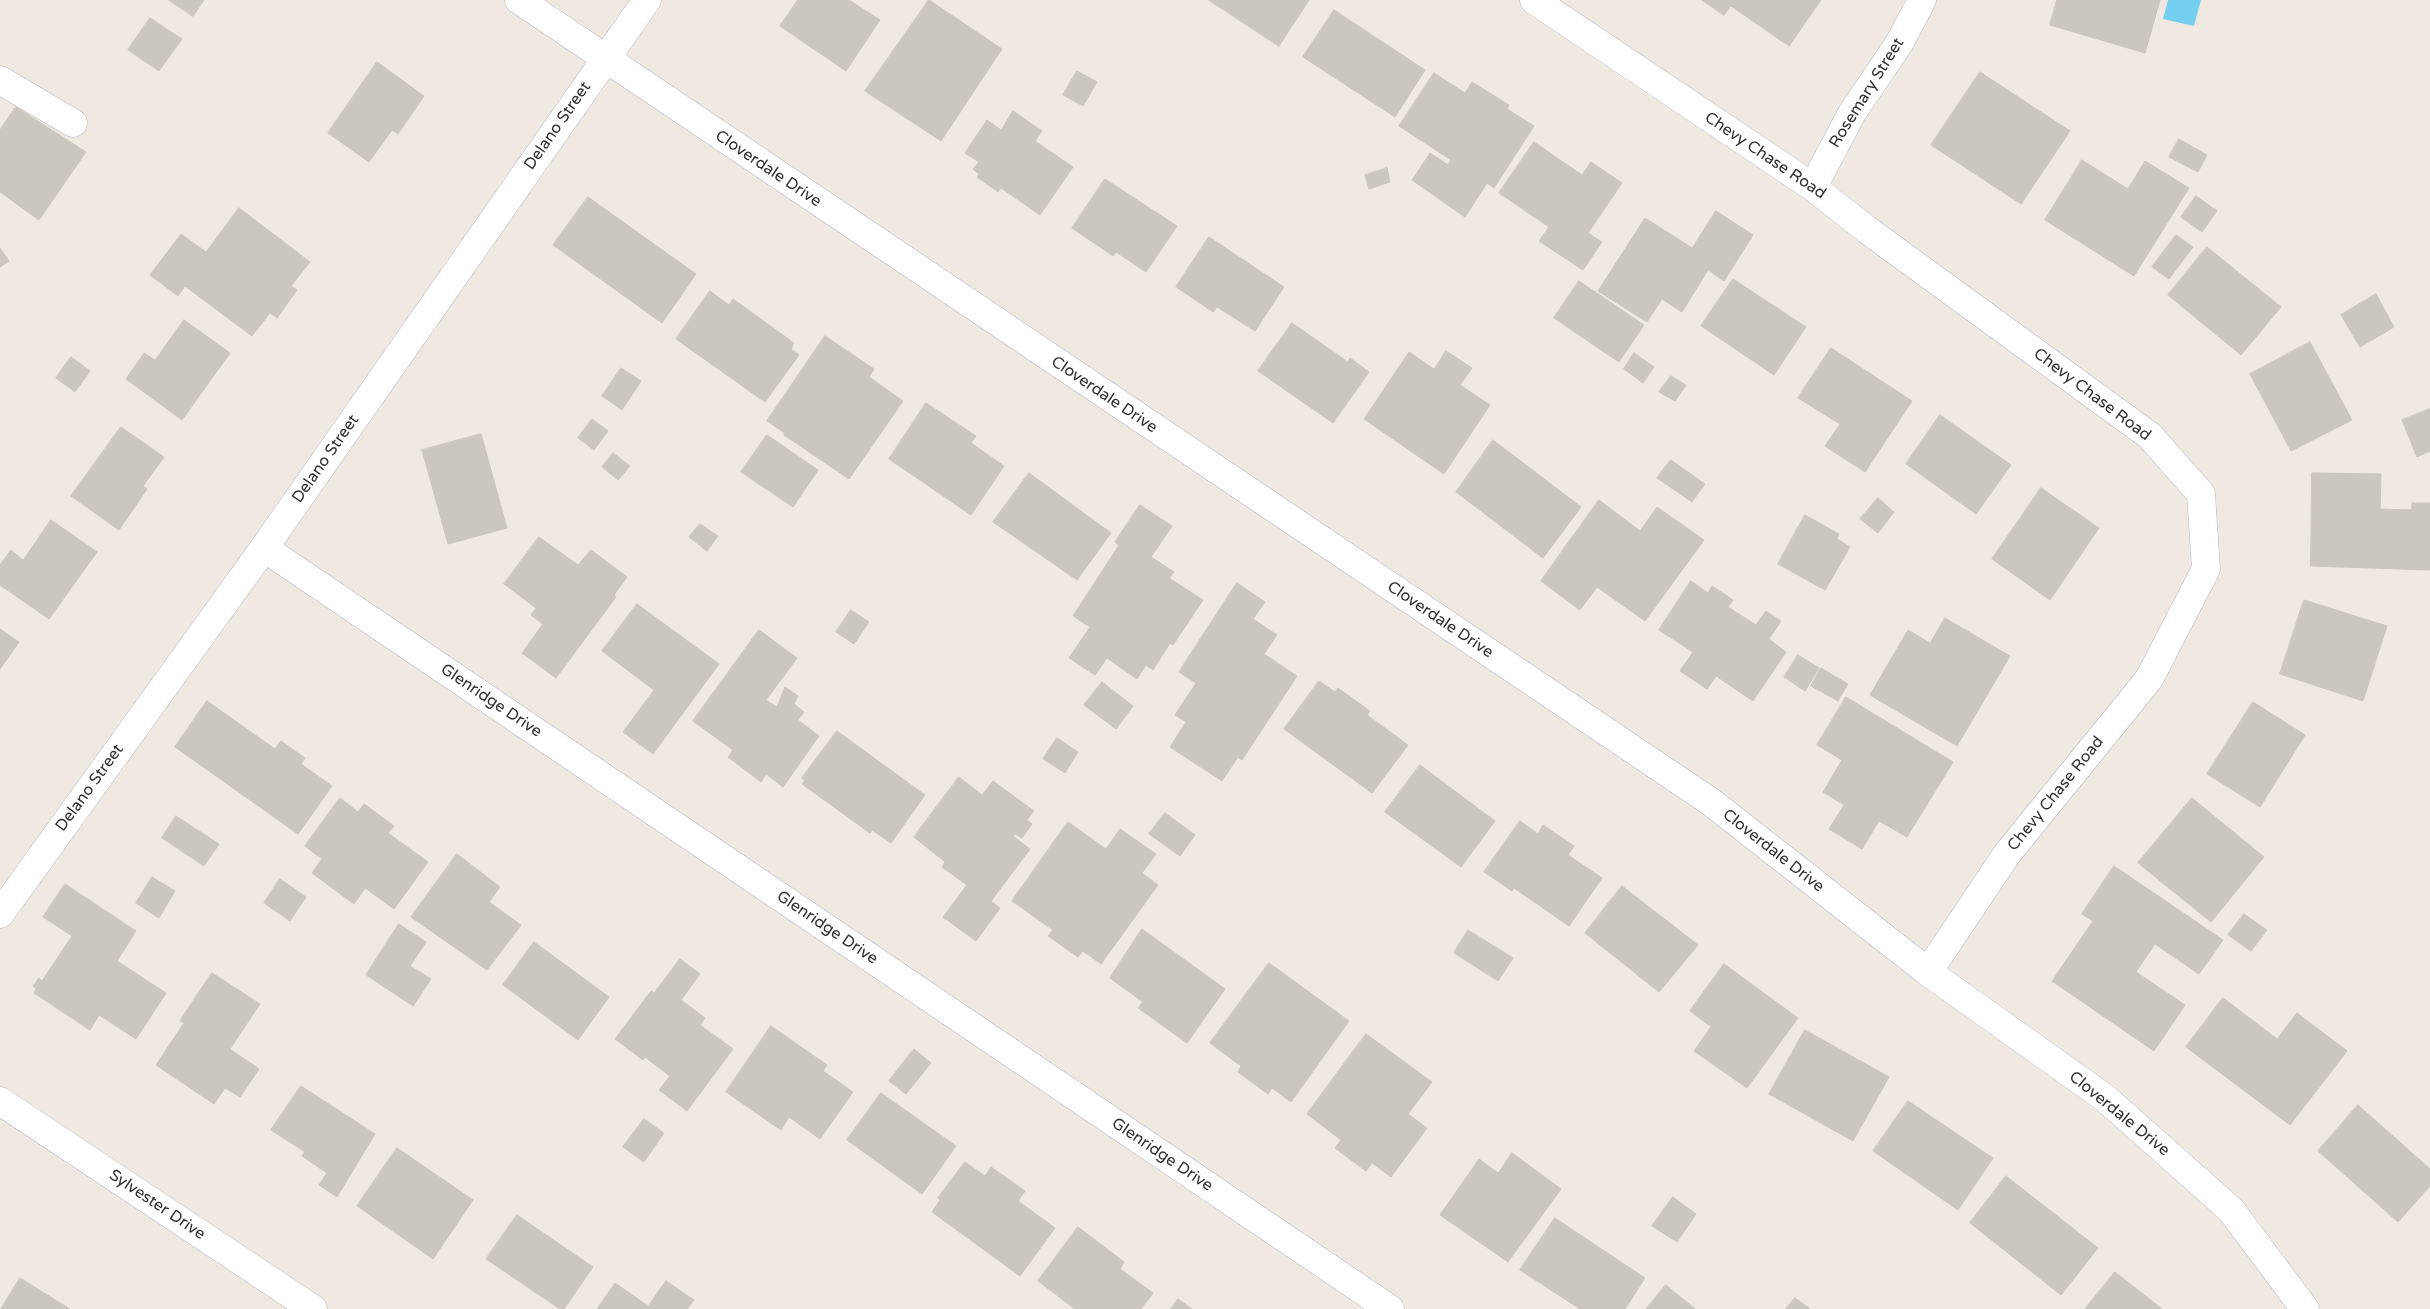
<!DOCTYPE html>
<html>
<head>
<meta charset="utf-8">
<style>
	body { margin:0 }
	canvas { display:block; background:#efe9e1 }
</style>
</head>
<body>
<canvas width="2430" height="1309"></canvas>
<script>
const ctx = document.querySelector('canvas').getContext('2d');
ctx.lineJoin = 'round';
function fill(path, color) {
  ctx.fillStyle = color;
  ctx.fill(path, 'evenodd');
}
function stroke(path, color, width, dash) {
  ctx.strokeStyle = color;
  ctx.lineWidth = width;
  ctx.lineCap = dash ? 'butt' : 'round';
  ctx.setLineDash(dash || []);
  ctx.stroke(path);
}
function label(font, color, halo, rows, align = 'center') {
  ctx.font = font + ' "Varela Round",sans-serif';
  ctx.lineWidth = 4.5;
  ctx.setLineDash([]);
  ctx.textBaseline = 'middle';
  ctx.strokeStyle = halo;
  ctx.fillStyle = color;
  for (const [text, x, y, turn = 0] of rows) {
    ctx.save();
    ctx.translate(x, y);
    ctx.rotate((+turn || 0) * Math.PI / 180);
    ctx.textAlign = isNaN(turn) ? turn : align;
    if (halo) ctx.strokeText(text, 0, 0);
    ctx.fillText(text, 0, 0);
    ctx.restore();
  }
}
fill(new Path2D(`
	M2168,0H2201L2194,26L2163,19Z`), '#75cff0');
const building = new Path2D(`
	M169,0H204L193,16Z
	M798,0H849L880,20L846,71L780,26Z
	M929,0L1002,49L941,141L865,91Z
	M1209,0H1309L1279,46Z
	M1702,0H1821L1789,46L1731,6L1724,15Z
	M2057,0H2160L2145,53L2050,25Z
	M1334,10L1425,70L1395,117L1303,57Z
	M150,18L182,39L159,71L128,50Z
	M377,62L424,96L398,134L392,130L369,162L328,133Z
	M1077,71L1097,82L1083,106L1063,95Z
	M1980,72L2070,131L2021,204L1931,145Z
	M1434,73L1465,93L1472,82L1509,105L1507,109L1534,126L1494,188L1487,183L1465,217L1412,180L1430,153L1448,165L1451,160L1399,126Z
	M16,107L86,152L39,220L0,192V130Z
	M1013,111L1042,131L1035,141L1073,167L1040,215L1001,188L998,192L977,177L979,174L973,169L979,162L965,153L987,120L1001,130Z
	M2179,139L2207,155L2198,172L2169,157Z
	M1534,142L1582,175L1591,162L1622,183L1588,233L1602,242L1583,270L1539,241L1549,227L1499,193Z
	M2082,160L2128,189L2145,161L2189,188L2134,276L2045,220Z
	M1387,168L1390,182L1369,189L1365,175Z
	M1105,179L1177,226L1146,272L1116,252L1113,256L1072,228Z
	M2196,196L2217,211L2202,232L2181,217Z
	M588,197L696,274L662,323L553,245Z
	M239,208L310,262L291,286L297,290L277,318L270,313L252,336L185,286L178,296L150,275L181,234L206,252Z
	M1716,211L1753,235L1724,281L1708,270L1682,312L1662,299L1647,322L1598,291L1645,218L1692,248Z
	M2176,235L2193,247L2169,279L2152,267Z
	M1209,237L1284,287L1255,331L1217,307L1213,312L1176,287Z
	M2207,247L2281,307L2241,355L2168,295Z
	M0,248L9,261L0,267Z
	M1733,279L1806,327L1774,375L1701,326Z
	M1579,281L1644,325L1619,362L1554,318Z
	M710,291L729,305L733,299L794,343L791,349L799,355L765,402L676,339Z
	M2376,294L2394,327L2360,347L2341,315Z
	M184,320L230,353L182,420L126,379L144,353L155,360Z
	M1292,323L1348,362L1350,358L1369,372L1333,423L1258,371Z
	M825,336L874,369L869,377L903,401L849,479L784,435L785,433L767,421Z
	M2310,342L2352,420L2291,451L2250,374Z
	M1831,348L1912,401L1865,472L1825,446L1840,424L1798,398Z
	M1446,351L1472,368L1460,385L1490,405L1444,474L1364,419L1409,352L1434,369Z
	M1634,353L1654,367L1643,383L1624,369Z
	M71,357L90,371L75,392L56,378Z
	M621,368L641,381L622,410L602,396Z
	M1671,376L1686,385L1675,401L1659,392Z
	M926,403L976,436L971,443L1004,466L971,515L889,459Z
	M2430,409V451L2417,457L2402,420Z
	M1940,415L2011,465L1976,514L1906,464Z
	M592,419L608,431L594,450L578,438Z
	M121,427L164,457L143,486L147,489L119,530L71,496Z
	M481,434L507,528L448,544L422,450Z
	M767,435L818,470L793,507L741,472Z
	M1493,440L1581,507L1543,558L1456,492Z
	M613,453L630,466L618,480L602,467Z
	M1671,460L1705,484L1692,502L1657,478Z
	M1029,473L1111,533L1077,580L993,522Z
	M2312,473L2381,474L2380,509L2412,510V503H2430V570L2311,566Z
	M2041,488L2099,528L2050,600L1992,559Z
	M1878,498L1894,512L1878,533L1860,519Z
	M1599,500L1640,531L1657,507L1704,540L1645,621L1597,587L1580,610L1541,581Z
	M1140,505L1172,526L1151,557L1174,572L1169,578L1203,600L1173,645L1170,643L1153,670L1146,665L1137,679L1107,658L1095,675L1069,658L1090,627L1073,616L1119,545L1115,542Z
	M1805,515L1839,534L1837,539L1850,547L1825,590L1778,564Z
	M51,520L97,552L49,619L0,585V565L11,550L23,560Z
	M700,524L718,536L707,551L689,537Z
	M539,537L578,565L591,550L627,577L614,595L616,597L556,678L522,653L543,624L531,615L536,608L504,584Z
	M1691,581L1708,593L1712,586L1733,600L1728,607L1756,625L1766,611L1781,621L1769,639L1786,652L1753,701L1716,676L1707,689L1680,671L1693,652L1659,630Z
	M1237,583L1265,602L1253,619L1277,635L1264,654L1297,676L1242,760L1238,757L1222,781L1170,747L1186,722L1175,715L1196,683L1179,672Z
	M2304,600L2387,626L2363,701L2280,674Z
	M637,604L719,664L653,754L623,732L654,690L602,651Z
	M851,610L869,622L854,644L836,632Z
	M1945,618L2010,656L1957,746L1870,695L1908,630L1930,643Z
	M0,629L19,642L0,669Z
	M759,630L797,658L766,700L777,707L785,687L798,696L794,704L804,712L798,720L819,736L783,787L766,774L761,782L728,757L733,750L693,721Z
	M1798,655L1819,668L1805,691L1784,677Z
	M1821,668L1848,684L1838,701L1811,686Z
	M1319,681L1335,692L1338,688L1370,711L1367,715L1408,745L1372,793L1284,729Z
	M1102,682L1133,706L1116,729L1084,705Z
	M1846,697L1953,762L1907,837L1879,821L1862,849L1829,829L1844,805L1823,792L1842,760L1817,745Z
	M207,701L275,749L281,741L305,758L301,764L332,786L298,834L175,747Z
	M2253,702L2305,735L2260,807L2207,774Z
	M837,731L925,795L891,843L872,830L870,833L802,784L805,780L802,778Z
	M1057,738L1078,752L1065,773L1043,759Z
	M1420,765L1495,821L1461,867L1385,812Z
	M959,777L982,795L993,781L1034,811L1027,820L1032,824L1022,838L1015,834L1013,836L1030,849L991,901L1000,908L976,941L943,917L967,885L942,867L945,862L914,837Z
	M340,798L358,812L364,804L394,826L388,833L428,862L394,909L365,888L354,904L312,873L322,859L305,846Z
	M2192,798L2264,857L2211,922L2138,863Z
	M1165,813L1195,835L1180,856L1149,834Z
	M176,816L219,844L204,866L162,838Z
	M1520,821L1538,834L1543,825L1574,846L1568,855L1602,878L1569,926L1514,888L1512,891L1484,872Z
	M1068,822L1106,849L1120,829L1156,854L1142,873L1158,885L1101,964L1083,951L1078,957L1048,936L1053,930L1012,901Z
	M457,854L500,887L489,902L521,925L487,970L411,917Z
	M2114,866L2223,940L2199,974L2155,944L2136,972L2185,1005L2154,1051L2052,981L2093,921L2082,914Z
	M152,877L175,891L159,918L136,903Z
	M280,879L306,897L290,921L264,903Z
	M65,884L136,931L117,961L166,993L136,1039L99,1015L90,1030L34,993L36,989L33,986L39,978L42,981L72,936L43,917Z
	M1622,886L1698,945L1659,992L1585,933Z
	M2244,914L2267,930L2251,951L2228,935Z
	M399,924L426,942L410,966L431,979L413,1006L366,975Z
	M1142,929L1225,989L1187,1043L1138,1008L1143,1002L1110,978Z
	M1468,930L1513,958L1498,981L1454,953Z
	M534,942L609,997L578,1040L503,985Z
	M680,959L700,974L681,1000L705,1018L700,1025L733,1049L687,1111L659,1090L670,1076L645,1057L643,1060L615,1039L651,991L654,993Z
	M1269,963L1349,1021L1291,1102L1272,1088L1268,1094L1238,1072L1241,1066L1210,1043Z
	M1724,964L1798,1018L1747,1088L1694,1051L1711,1027L1690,1011Z
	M212,973L260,1004L230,1049L259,1069L240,1097L225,1088L214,1104L156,1065L184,1023L180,1021Z
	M2223,998L2277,1039L2297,1013L2347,1051L2290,1125L2186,1047Z
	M771,1026L827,1065L823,1071L853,1092L820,1139L789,1117L781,1130L726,1092Z
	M1805,1030L1889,1077L1853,1141L1769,1094Z
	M1366,1034L1432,1082L1408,1114L1427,1128L1391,1177L1372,1163L1366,1171L1335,1148L1341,1140L1307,1114Z
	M914,1049L931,1063L906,1094L889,1081Z
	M301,1086L375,1134L337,1197L319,1185L327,1173L302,1156L305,1152L271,1130Z
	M881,1093L956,1146L922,1194L847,1140Z
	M1908,1101L1993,1158L1958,1210L1873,1151Z
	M2358,1105L2430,1169V1186L2398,1222L2318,1151Z
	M644,1119L664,1133L644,1162L623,1147Z
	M397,1148L473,1200L433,1259L357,1206Z
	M1512,1153L1561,1189L1508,1262L1440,1215L1479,1159L1498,1173Z
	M965,1162L985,1176L991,1167L1025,1191L1018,1201L1055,1228L1020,1276L932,1212L940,1200L938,1198Z
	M2006,1176L2098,1248L2061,1295L1970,1223Z
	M1673,1197L1696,1214L1677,1242L1652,1226Z
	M517,1215L593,1267L564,1309H560L486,1259Z
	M1555,1218L1645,1278L1625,1309H1580L1520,1270Z
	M1078,1227L1124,1262L1120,1269L1153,1293L1141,1309H1075L1038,1281Z
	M2115,1272L2162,1309H2085Z
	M20,1278L70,1309H1Z
	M666,1281L694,1300L687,1309H597L615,1283L648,1306Z
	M1666,1285L1695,1309H1646Z
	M1795,1298L1809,1308V1309H1786Z
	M1178,1299L1192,1309H1171Z`);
fill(building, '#cbc7bf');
stroke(building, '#cbc5ba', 1);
const minor = new Path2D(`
	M519,0L1711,802L1928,972L2105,1098L2231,1210L2305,1309
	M1534,0L1813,187L1866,229L2150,436L2201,494L2206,569L2149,679L2007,854L1928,972
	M0,80L73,123
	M1813,187L1852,113L1900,42L1922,0
	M264,548L1390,1309
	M0,914L264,548L647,0
	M0,1101L313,1309`);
stroke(minor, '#b4b7c1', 29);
stroke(minor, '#fff', 28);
label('16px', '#2e2e2e', '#fff', [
	["Rosemary Street",1867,93,-58],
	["Delano Street",558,126,-55],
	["Chevy Chase Road",1765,156,34],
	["Cloverdale Drive",768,169,34],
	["Cloverdale Drive",1104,395,34],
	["Chevy Chase Road",2092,395,37],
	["Delano Street",326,459,-55],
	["Cloverdale Drive",1440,620,34],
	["Glenridge Drive",491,701,34],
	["Delano Street",90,788,-54],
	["Chevy Chase Road",2056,794,-51],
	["Cloverdale Drive",1773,851,38],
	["Glenridge Drive",827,928,34],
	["Cloverdale Drive",2119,1114,39],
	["Glenridge Drive",1162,1155,34],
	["Sylvester Drive",157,1205,34]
]);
</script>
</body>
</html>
